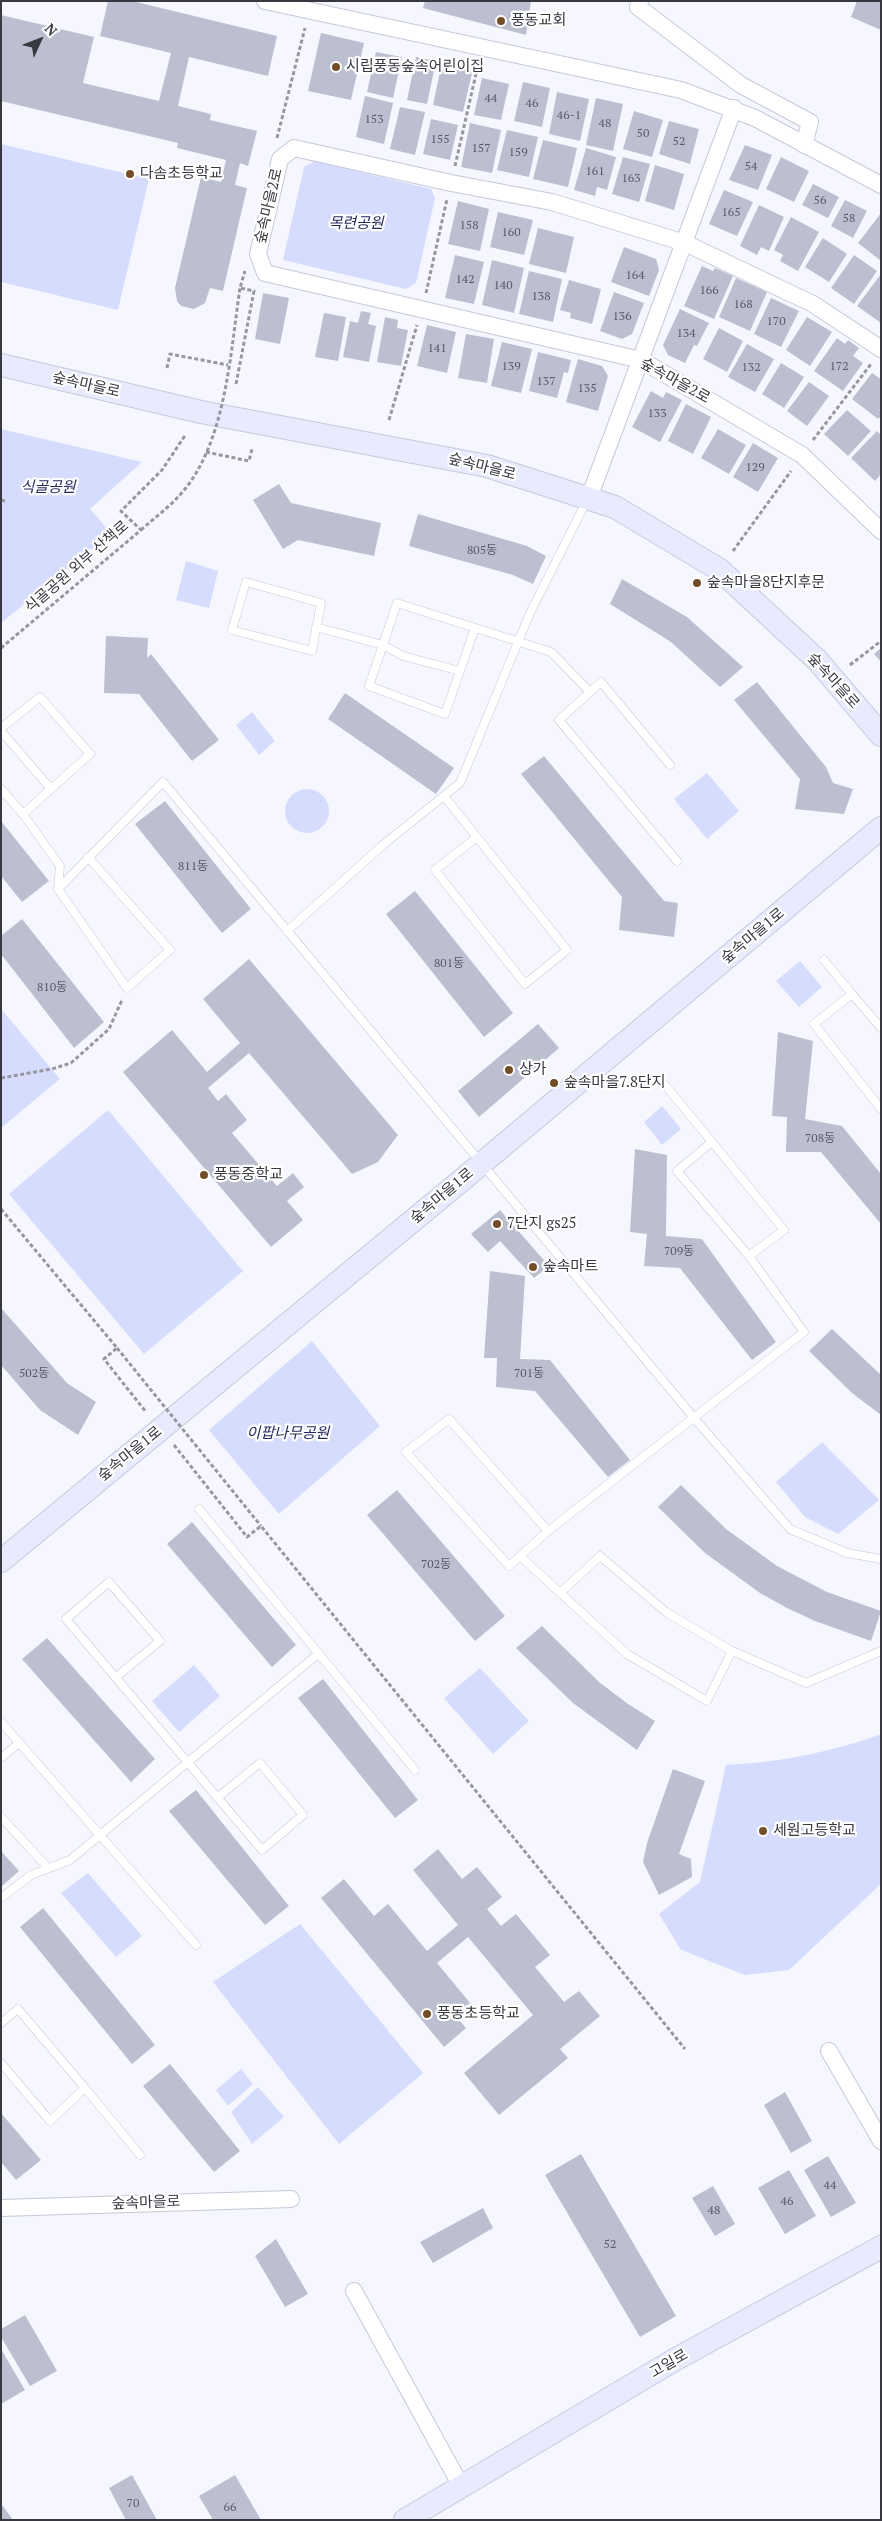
<!DOCTYPE html>
<html>
<head>
<meta charset="utf-8">
<style>
	body { margin:0 }
	#map { position:relative; width:882px; height:2521px; overflow:hidden; background:#f6f7fe; font-family:"PT Serif",serif }
	canvas { display:block }
	.frame { position:absolute; inset:0; border:2px solid #383940; pointer-events:none }
	.north { position:absolute; left:15px; top:15px; width:50px; height:50px; -webkit-text-stroke:4px #fff; paint-order:stroke; rotate:47deg; font-size:14px; font-weight:700; line-height:20px; text-align:center; color:#383940 }
	.north::after { content:''; display:block; margin:auto; width:18px; height:22px; background:#383940; clip-path:polygon(50% 0,100% 100%,50% 72%,0 100%) }
</style>
</head>
<body>
<div id="map">
<canvas width="882" height="2521"></canvas>
<div class="frame"></div>
<div class="north">N</div>
</div>
<script>
const ctx = document.querySelector('canvas').getContext('2d');
ctx.lineJoin = 'round';
function fill(path, color) {
  ctx.fillStyle = color;
  ctx.fill(path, 'evenodd');
}
function stroke(path, color, width, dash) {
  ctx.strokeStyle = color;
  ctx.lineWidth = width;
  ctx.lineCap = dash ? 'butt' : 'round';
  ctx.setLineDash(dash || []);
  ctx.stroke(path);
}
function label(font, color, halo, rows, align = 'center') {
  ctx.font = font + ' "PT Serif","Noto Sans KR",serif';
  ctx.lineWidth = 4.5;
  ctx.setLineDash([]);
  ctx.textBaseline = 'middle';
  ctx.strokeStyle = halo;
  ctx.fillStyle = color;
  for (const [text, x, y, turn = 0] of rows) {
    ctx.save();
    ctx.translate(x, y);
    ctx.rotate((+turn || 0) * Math.PI / 180);
    ctx.textAlign = isNaN(turn) ? turn : align;
    if (halo) ctx.strokeText(text, 0, 0);
    ctx.fillText(text, 0, 0);
    ctx.restore();
  }
}
fill(new Path2D(`
	M1,144L149,179L118,310L1,282Z
	M315,161L431,189L435,198L416,283L406,289L283,260L304,167Z
	M1,429L142,462L90,509L111,533L1,623Z
	M186,561L218,571L209,608L176,600Z
	M252,712L275,741L259,755L236,725Z
	M707,773L739,811L707,839L674,799Z
	M285 811a22 22 0 1 1 44 0a22 22 0 1 1-44 0Z
	M800,961L822,987L799,1007L776,981Z
	M1,1009L60,1079L1,1128Z
	M662,1106L681,1129L662,1145L644,1122Z
	M108,1110L243,1271L144,1354L9,1194Z
	M312,1341L380,1426L279,1514L209,1430Z
	M822,1442L879,1500L838,1534L805,1517L776,1482Z
	M194,1665L220,1696L179,1732L152,1701Z
	M480,1668L529,1721L493,1754L444,1698Z
	M881,1734V1884L789,1970L745,1975L681,1950L659,1914L700,1882L726,1765C781,1762 828,1753 881,1734Z
	M88,1873L142,1936L116,1957L61,1893Z
	M300,1924L423,2073L339,2144L213,1982Z
	M241,2069L253,2084L228,2106L216,2090Z
	M258,2087L284,2117L252,2144L231,2112Z`), '#d5dcfe');
fill(new Path2D(`
	M108,1H132L277,36L268,76L189,57L178,106L211,114L210,120L257,131L248,166L240,163L235,185L247,188L223,291L210,288L205,303L194,309L181,306L177,301L175,288L201,177L221,182L226,160L177,148L178,143L1,101V15L94,37L83,83L159,101L171,53L100,36Z
	M425,1H531L526,35L423,8Z
	M857,1H881V30L851,17Z
	M321,33L364,43L351,100L308,91Z
	M376,52L402,57L393,98L367,92Z
	M416,57L436,61L427,104L407,100Z
	M442,62L473,69L463,112L433,105Z
	M482,78L509,84L501,120L474,115Z
	M523,82L550,88L542,127L514,121Z
	M557,92L589,99L580,141L549,134Z
	M365,96L393,103L384,144L356,137Z
	M596,98L623,104L613,151L586,145Z
	M400,107L425,112L415,155L390,149Z
	M634,111L663,120L652,157L623,149Z
	M431,119L458,125L450,160L423,154Z
	M669,121L699,129L690,164L659,154Z
	M470,123L501,130L492,173L461,167Z
	M507,130L538,137L529,177L497,170Z
	M543,140L577,148L568,187L533,179Z
	M745,145L772,155L758,190L729,180Z
	M586,148L616,157L607,190L597,187L595,196L574,190Z
	M623,157L650,164L639,202L612,194Z
	M781,157L809,171L794,202L766,189Z
	M655,165L684,174L674,210L645,201Z
	M813,184L839,197L828,218L802,205Z
	M724,190L753,202L737,236L709,224Z
	M845,200L867,211L853,238L831,226Z
	M458,201L489,209L480,251L448,244Z
	M759,205L784,217L769,251L761,247L757,255L740,246Z
	M498,212L533,220L524,255L490,247Z
	M881,213V261L858,243Z
	M791,217L819,232L798,271L780,261L783,255L774,250Z
	M538,228L574,237L566,273L529,264Z
	M823,238L847,254L829,282L805,267Z
	M624,247L656,259L659,270L649,296L611,282Z
	M455,255L484,262L474,304L445,298Z
	M854,255L877,271L854,304L831,288Z
	M492,260L524,268L514,313L482,305Z
	M702,266L713,271L715,268L733,276L714,319L684,306Z
	M529,271L562,279L553,322L519,314Z
	M881,274V323L857,306Z
	M736,278L767,292L750,331L719,317Z
	M569,280L601,289L592,324L570,318L571,313L560,310Z
	M614,292L644,303L632,334L622,339L600,331Z
	M263,293L289,298L280,344L255,339Z
	M771,298L799,311L781,347L754,334Z
	M680,309L709,323L697,346L694,345L685,363L668,355L663,345Z
	M361,311L371,313L368,324L376,326L369,362L343,357L350,321L358,323Z
	M324,313L346,317L338,361L315,357Z
	M385,317L398,320L397,328L408,330L401,366L377,362Z
	M807,317L832,332L810,366L786,350Z
	M427,325L456,332L447,373L417,366Z
	M719,328L743,341L727,372L703,359Z
	M466,334L494,339L487,383L458,378Z
	M837,338L845,344L848,340L859,348L853,356L863,363L843,391L814,371Z
	M502,342L532,349L521,393L491,386Z
	M747,344L774,359L755,392L728,377Z
	M538,352L571,360L568,373L564,372L557,398L529,391Z
	M578,359L602,366L608,376L598,411L566,402Z
	M781,363L804,377L784,408L762,394Z
	M872,373L881,379V416L878,419L852,399Z
	M809,382L829,396L807,426L787,411Z
	M651,391L663,398L666,392L682,400L660,442L632,427Z
	M686,404L711,417L693,454L668,441Z
	M847,410L871,431L848,456L824,434Z
	M718,429L746,445L729,474L701,458Z
	M877,431L881,435V474L875,481L851,458Z
	M753,443L778,458L758,492L733,477Z
	M279,484L291,503L381,523L374,556L298,540L283,549L253,500Z
	M418,514L527,546L546,556L533,584L513,575L409,546Z
	M622,579L687,617L743,667L720,687L671,642L610,604Z
	M106,636L148,638L147,658L151,654L219,740L192,761L139,694L104,693Z
	M881,648V662L874,654Z
	M757,682L826,767L833,783L853,789L844,814L795,809L800,779L734,700Z
	M345,693L454,768L436,794L328,719Z
	M544,756L664,901L678,903L674,937L619,930L622,897L521,774Z
	M165,801L251,909L222,933L135,824Z
	M1,821L49,881L22,902L1,876Z
	M415,891L513,1013L484,1037L386,914Z
	M22,919L104,1022L74,1048L1,954V936Z
	M249,959L398,1135L378,1162L352,1174L249,1053L208,1088L218,1101L226,1094L247,1120L232,1133L277,1186L293,1173L304,1187L287,1201L303,1220L271,1247L123,1072L172,1030L207,1072L240,1043L203,999Z
	M538,1024L559,1048L479,1117L458,1091Z
	M778,1032L813,1041L805,1119L842,1126L881,1174V1224L821,1152H786L787,1117L772,1116Z
	M635,1149L667,1155L666,1236L702,1239L776,1342L752,1360L680,1268L644,1266L647,1234L630,1232Z
	M500,1210L549,1266L534,1278L500,1241L488,1252L471,1234Z
	M490,1271L525,1276L520,1359L550,1360L630,1460L608,1477L535,1391L496,1387L497,1358H484Z
	M1,1308L67,1383L96,1402L78,1435L40,1410L1,1365Z
	M832,1329L881,1375V1415L852,1393L809,1351Z
	M681,1485L726,1529L777,1566L827,1592L881,1611L871,1641L815,1621L787,1608L760,1593L705,1553L658,1507Z
	M397,1490L505,1616L475,1641L367,1515Z
	M192,1522L296,1645L272,1667L167,1544Z
	M542,1626L599,1682L628,1704L655,1721L637,1750L573,1703L516,1648Z
	M47,1638L155,1759L131,1782L22,1659Z
	M323,1679L418,1800L395,1818L298,1698Z
	M673,1769L705,1781L679,1854L691,1859L692,1877L659,1895L643,1862L647,1843Z
	M196,1790L289,1906L265,1925L169,1811Z
	M438,1849L462,1879L477,1867L502,1897L487,1909L501,1926L516,1914L550,1955L535,1967L564,2002L579,1991L600,2016L560,2049L568,2058L499,2115L464,2073L533,2015L468,1937L437,1963L470,2003L455,2015L466,2028L444,2047L321,1898L344,1879L374,1916L388,1904L427,1951L458,1925L413,1870Z
	M1,1851L19,1871L1,1887Z
	M43,1908L155,2045L132,2064L20,1927Z
	M170,2064L240,2151L214,2172L143,2086Z
	M785,2092L812,2141L791,2153L764,2105Z
	M1,2113L41,2160L16,2180L1,2162Z
	M581,2154L676,2316L640,2337L545,2175Z
	M828,2156L856,2203L831,2217L804,2170Z
	M789,2170L816,2216L785,2234L758,2188Z
	M713,2186L735,2224L715,2236L692,2198Z
	M483,2208L493,2228L433,2263L420,2242Z
	M276,2239L308,2294L285,2307L255,2256Z
	M25,2315L57,2371L30,2386L1,2337V2329Z
	M1,2349L25,2390L1,2404Z
	M132,2475L157,2520H126L109,2488Z
	M235,2475L261,2520H213L199,2496Z
	M3,2506L13,2520H1V2507Z`), '#bbbfd0');
const lane = new Path2D(`
	M246,582L321,603L312,651L232,630Z
	M316,627L383,645L403,656L460,671
	M475,628L445,714L369,686L397,603L551,652L589,691
	M1,728L40,697L90,754L23,814
	M1,731L51,789
	M670,765L601,682L559,720L677,861
	M1,789L23,814L60,866L58,889
	M444,796L567,950L525,984L435,870L477,837
	M88,857L170,950L127,988L58,889L163,782L695,1419L790,1529L847,1553L881,1559
	M287,931L384,844L460,783L530,613L587,500
	M824,960L852,994
	M881,1028L852,994L814,1024L881,1109
	M665,1085L712,1142
	M199,1509L415,1770
	M548,1531L509,1566L406,1452L449,1419L548,1531L804,1332L749,1256L677,1171L712,1142L784,1230L749,1256
	M520,1556L627,1654L707,1701L732,1651L666,1612L600,1556L560,1593
	M732,1651L806,1683L881,1651
	M116,1677L160,1641L109,1582L66,1619L262,1850L303,1815L260,1763L218,1797
	M1,1722L196,1945
	M1,1758L19,1743
	M1,1817L48,1868
	M1,1898L31,1875L70,1860L318,1654
	M1,2023L18,2009L85,2088L50,2121L1,2063
	M85,2088L140,2155`);
const street = new Path2D(`
	M265,1L681,90L755,118L881,185
	M640,1L638,7L741,85L810,122L804,145
	M881,349L813,304L685,243L552,202L451,183L294,148L280,159L258,254L265,273L641,360L802,455L881,531
	M589,498L734,108
	M829,2051L881,2141
	M1,2208L291,2199
	M354,2291L461,2486`);
const secondary = new Path2D(`
	M1,365L201,412L487,466L615,507L720,570L818,661L881,735
	M1,1561L462,1180L881,828
	M405,2520L676,2359L881,2247`);
stroke(lane, '#c5c9da', 9);
stroke(street, '#c5c9da', 18);
stroke(secondary, '#c5c9da', 24);
stroke(new Path2D(`
	M277,138L305,28
	M455,166L478,65
	M426,293L447,199
	M167,368L170,354L228,365
	M236,384L254,291L240,288L245,271
	M389,420L417,325
	M813,440L871,364
	M206,452L249,461L252,449
	M1,500L5,501
	M733,551L791,471
	M1,648L141,530L121,511L162,470L186,434
	M850,665L881,641
	M1,1078L52,1069L71,1063L109,1029L122,1000
	M1,1209L117,1348L104,1359L146,1412
	M174,1445L247,1537L261,1526L685,2049`), '#97989f', 3, [4, 2.5]);
stroke(lane, '#fff', 8);
stroke(street, '#fff', 16);
stroke(secondary, '#e8ebfe', 22);
stroke(new Path2D(`
	M141,530C153,519 167,509 178,497C226,447 230,354 240,288
	M117,1348L261,1526`), '#97989f', 3, [4, 2.5]);
for (const [x, y, r, color] of [
	[501,21,5,"#714e27"],
	[336,67,5,"#714e27"],
	[130,174,5,"#714e27"],
	[697,583,5,"#714e27"],
	[509,1070,5,"#714e27"],
	[554,1083,5,"#714e27"],
	[204,1175,5,"#714e27"],
	[497,1224,5,"#714e27"],
	[533,1267,5,"#714e27"],
	[763,1831,5,"#714e27"],
	[427,2014,5,"#714e27"]
]) {
  const dot = new Path2D();
  dot.arc(x, y, r, 0, 2 * Math.PI);
  ctx.fillStyle = color;
  ctx.fill(dot);
  stroke(dot, '#fff', 2);
}
label('12px', '#595a64', null, [
	["44",491,99],
	["46",532,104],
	["46-1",569,116],
	["153",374,120],
	["48",605,124],
	["50",643,134],
	["155",440,140],
	["52",679,142],
	["157",481,149],
	["159",518,153],
	["54",751,167],
	["161",595,172],
	["163",631,179],
	["56",820,201],
	["165",731,213],
	["58",849,219],
	["158",469,226],
	["160",511,233],
	["164",635,276],
	["142",465,280],
	["140",503,286],
	["166",709,291],
	["138",541,297],
	["168",743,305],
	["136",622,317],
	["170",776,322],
	["134",686,334],
	["141",437,349],
	["139",511,367],
	["172",839,367],
	["132",751,368],
	["137",546,382],
	["135",587,389],
	["133",657,414],
	["129",755,468],
	["805동",482,551],
	["811동",193,867],
	["801동",449,964],
	["810동",52,988],
	["708동",820,1139],
	["709동",679,1252],
	["502동",34,1374],
	["701동",529,1374],
	["702동",436,1565],
	["44",830,2186],
	["46",787,2202],
	["48",714,2211],
	["52",610,2245],
	["70",133,2504],
	["66",230,2508]
]);
label('15px', '#383940', '#fff', [
	["풍동교회",511,21],
	["시립풍동숲속어린이집",346,67],
	["다솜초등학교",140,174],
	["숲속마을8단지후문",707,583],
	["상가",519,1070],
	["숲속마을7.8단지",564,1083],
	["풍동중학교",214,1175],
	["7단지 gs25",507,1224],
	["숲속마트",543,1267],
	["세원고등학교",773,1831],
	["풍동초등학교",437,2014]
], 'left');
label('15px', '#383940', '#fff', [
	["숲속마을2로",269,206,-77],
	["숲속마을2로",675,381,29],
	["숲속마을로",86,385,13],
	["숲속마을로",482,467,14],
	["식골공원 외부 산책로",77,567,-41],
	["숲속마을로",833,681,48],
	["숲속마을1로",753,936,-40],
	["숲속마을1로",442,1196,-40],
	["숲속마을1로",130,1454,-39],
	["숲속마을로",146,2203,-2],
	["고일로",669,2364,-30]
]);
label('italic 15px', '#26295d', '#fff', [
	["목련공원",356,224],
	["식골공원",48,488],
	["이팝나무공원",288,1434]
]);
</script>
</body>
</html>
